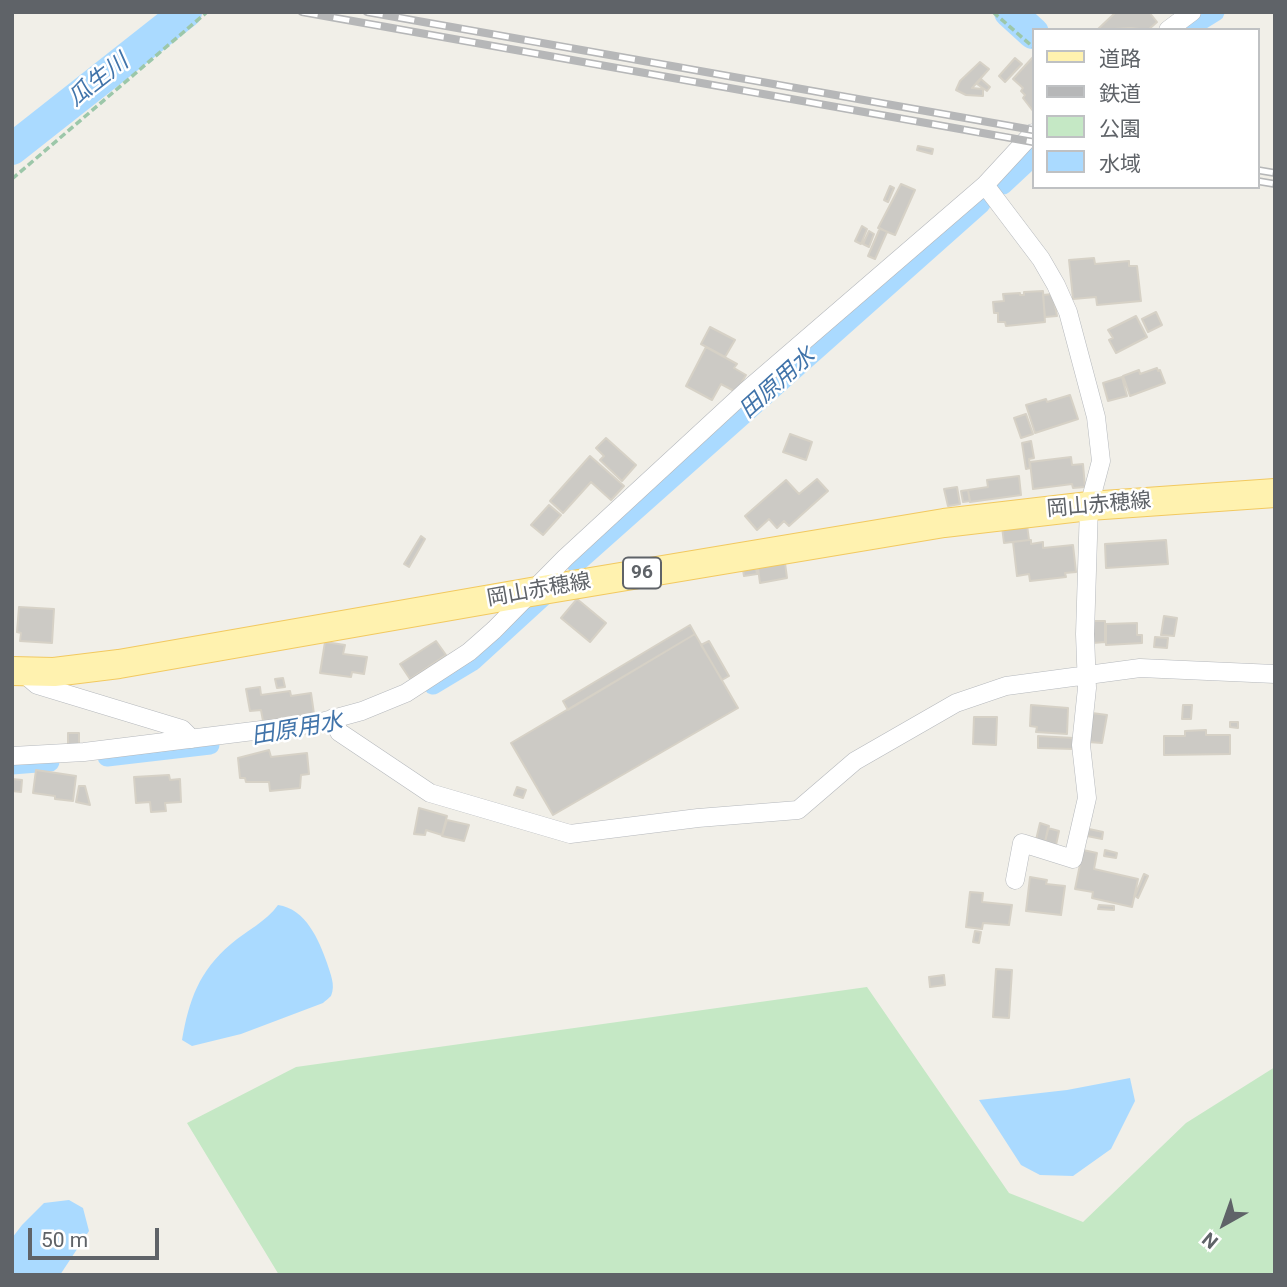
<!DOCTYPE html>
<html>
<head>
<meta charset="utf-8">
<style>
	body { margin:0 }
	#map { position:relative; width:1287px; height:1287px; overflow:hidden; background:#f1efe8; font-family:Roboto,"Noto Sans JP",sans-serif }
	canvas { display:block }
	.frame { position:absolute; inset:0; border:14px solid #5f6368; pointer-events:none }
	.legend { position:absolute; left:1032px; top:28px; width:228px; height:161px; box-sizing:border-box; background:#fff; border:2px solid #bfc1c3; margin:0; padding:9px 12px; list-style:none; font-size:21px; color:#5f6368 }
	.legend li { display:flex; align-items:center; gap:14px; height:35px }
	.legend b { width:35px; border:2px solid #bfc1c3 }
	.north { position:absolute; left:1189px; top:1189px; width:70px; height:70px; -webkit-text-stroke:5px #fff; paint-order:stroke; rotate:220deg; font-size:19px; font-weight:700; line-height:28px; text-align:center; color:#5f6368 }
	.north::after { content:''; display:block; margin:auto; width:24px; height:32px; background:#5f6368; clip-path:polygon(50% 0,100% 100%,50% 72%,0 100%) }
	.scale { position:absolute; left:28px; top:1228px; width:131px; height:32px; box-sizing:border-box; border:4px solid #5f6368; border-top:0; padding-left:9px; font-size:21px; line-height:24px; white-space:nowrap; color:#5f6368; -webkit-text-stroke:5px #fff; paint-order:stroke }
</style>
</head>
<body>
<div id="map">
<canvas width="1287" height="1287"></canvas>
<div class="frame"></div>
<ul class="legend">
<li><b style="height:9px;background:#fff2af"></b>道路</li>
<li><b style="height:9px;background:#b6b7b8"></b>鉄道</li>
<li><b style="height:19px;background:#c5e8c5"></b>公園</li>
<li><b style="height:19px;background:#aadaff"></b>水域</li>
</ul>
<div class="north">N</div>
<div class="scale">50 m</div>
</div>
<script>
const ctx = document.querySelector('canvas').getContext('2d');
ctx.lineJoin = 'round';
function fill(path, color) {
  ctx.fillStyle = color;
  ctx.fill(path, 'evenodd');
}
function stroke(path, color, width, dash) {
  ctx.strokeStyle = color;
  ctx.lineWidth = width;
  ctx.lineCap = dash ? 'butt' : 'round';
  ctx.setLineDash(dash || []);
  ctx.stroke(path);
}
function label(font, color, halo, rows, align = 'center') {
  ctx.font = font + ' Roboto,"Noto Sans JP",sans-serif';
  ctx.lineWidth = 5;
  ctx.setLineDash([]);
  ctx.textBaseline = 'middle';
  ctx.strokeStyle = halo;
  ctx.fillStyle = color;
  for (const [text, x, y, turn = 0] of rows) {
    ctx.save();
    ctx.translate(x, y);
    ctx.rotate((+turn || 0) * Math.PI / 180);
    ctx.textAlign = isNaN(turn) ? turn : align;
    if (halo) ctx.strokeText(text, 0, 0);
    ctx.fillText(text, 0, 0);
    ctx.restore();
  }
}
fill(new Path2D(`
	M867,987L1009,1193L1083,1222L1186,1123L1275,1067V1275H279L187,1123L296,1067Z`), '#c5e8c5');
fill(new Path2D(`
	M278,905C306,909 319,940 327,963C330,973 336,985 331,996C330,997 323,1003 323,1003L241,1034L192,1046L182,1040C189,1000 199,971 231,944C247,930 266,922 278,905Z
	M1130,1078L1135,1101L1111,1149L1073,1176L1040,1175L1021,1165L979,1100L1067,1090Z
	M69,1200L83,1208L89,1231L60,1275H12V1238L22,1225L44,1203Z`), '#aadaff');
stroke(new Path2D(`
	M1186,30L1215,12
	M1003,185L1033,157
	M576,564L981,204
	M433,685L473,661L543,597
	M107,757L210,745
	M12,765L50,762`), '#aadaff', 19);
stroke(new Path2D(`
	M1010,12L1033,33
	M12,149L186,12`), '#aadaff', 32);
const building = new Path2D(`
	M1116,12H1149L1157,22L1148,30L1131,28L1097,30Z
	M1033,57V111L1023,98L1025,95L1021,91L1023,88L1013,79Z
	M1015,58L1022,64L1005,82L999,76Z
	M980,62L989,69L972,88L983,89V96L966,95L956,90L960,81Z
	M981,79L990,87L987,91L977,84Z
	M918,146L933,149L932,154L917,150Z
	M901,184L915,190L895,235L878,228Z
	M890,186L894,188L888,202L884,200Z
	M862,226L867,229L861,244L855,241Z
	M880,228L887,232L875,259L868,256Z
	M869,231L874,234L869,247L863,244Z
	M1094,258L1095,264L1129,261V266H1137L1141,301L1097,305L1096,297L1073,299L1069,260Z
	M1043,291L1045,322L1006,326L1005,322H998V313H994L993,302L1004,301L1003,294L1020,293V295H1024V292Z
	M1053,294L1057,316L1045,317L1043,295Z
	M1156,312L1162,325L1148,332L1142,319Z
	M1136,316L1147,337L1116,353L1109,340L1113,338L1108,330Z
	M710,327L735,340L725,357L701,344Z
	M706,347L737,364L734,368L746,375L736,392L721,384L712,400L686,386Z
	M1157,368L1158,371L1160,370L1165,383L1130,396L1123,376L1139,370L1140,374Z
	M1122,377L1127,396L1108,401L1103,383Z
	M1070,395L1078,419L1035,433L1026,405L1046,399L1047,402Z
	M1026,414L1033,434L1021,438L1014,418Z
	M790,434L812,442L806,460L783,452Z
	M606,438L636,465L622,481L600,460L604,456L596,448Z
	M1031,441L1034,458L1029,459L1030,468L1026,469L1022,443Z
	M590,456L624,486L611,500L591,482L563,513L550,501Z
	M1071,457L1072,465L1083,464L1085,487L1073,488L1072,484L1033,489L1030,462Z
	M1019,476L1021,495L970,502L968,490L988,487L987,480Z
	M817,479L828,491L789,526L784,521L777,528L769,519L757,530L745,516L786,480L799,494Z
	M957,487L960,504L948,506L944,489Z
	M968,490L970,501L963,502L961,491Z
	M549,505L561,515L543,535L531,525Z
	M1027,525L1029,540L1004,543L1002,527Z
	M421,536L425,539L409,567L404,564Z
	M1029,540H1031V544L1043,542V548L1073,545L1076,572L1065,573L1066,577L1030,581L1029,574L1017,576L1013,542Z
	M1166,540L1168,564L1106,568L1105,544Z
	M785,563L787,578L760,583L758,568Z
	M756,568L757,574L744,576L743,570Z
	M577,599L606,623L590,642L561,618Z
	M19,607L54,609L52,643L20,641L21,633L17,632Z
	M1164,616L1177,618L1174,636L1161,635Z
	M1093,621H1105V642L1093,643Z
	M1137,623V635H1142V643L1106,645V624Z
	M690,625L695,634L568,710L563,701Z
	M695,634L738,708L553,815L511,743Z
	M1155,637L1168,638L1167,648L1154,647Z
	M436,641L446,655L410,679L400,664Z
	M709,641L729,676L722,680L701,645Z
	M325,642L345,645L343,654L367,657L364,674L352,672L351,677L320,673Z
	M283,678L285,687L277,688L275,679Z
	M260,687L261,695L290,691L291,696L311,693L314,714L263,721L261,710L250,711L246,689Z
	M1031,705L1068,708L1067,734L1036,732L1037,727L1030,726Z
	M1183,705H1192L1191,719H1182Z
	M1092,713L1107,715L1102,743L1088,742Z
	M974,717H997L996,745L973,744Z
	M1230,722H1238V728L1230,727Z
	M1206,730V735H1230V754L1164,755V736H1185V731Z
	M68,733H79V744L68,745Z
	M1038,736L1074,738V749L1038,748Z
	M269,750L271,757L307,753L309,774L301,775L300,788L270,791L269,782H246L245,778H240L238,758Z
	M36,770L76,776L73,801L55,799V796L33,793Z
	M169,775L170,780L180,779L181,802L165,803L166,811L151,812L150,802L136,803L134,777Z
	M12,779L22,780L21,792L12,791Z
	M79,786H85L90,805L76,802Z
	M517,787L526,790L523,798L514,795Z
	M419,808L447,816L442,835L426,830L425,835L414,834Z
	M447,820L469,825L464,841L442,836Z
	M1040,823L1049,826L1045,842L1036,840Z
	M1048,828L1059,831L1056,845L1045,842Z
	M1089,829L1103,832L1102,839L1087,836Z
	M1083,850L1097,853L1094,869L1138,879L1132,907L1092,898L1093,892L1075,889Z
	M1105,850L1117,853L1116,858L1104,856Z
	M1144,874L1148,876L1138,898L1135,896Z
	M1030,877L1047,880L1046,884L1065,886L1061,915L1026,911Z
	M970,892L983,893L982,902L1012,905L1009,925L983,923L982,929L966,927Z
	M1099,905L1114,906V910L1098,909Z
	M975,931L981,932L979,943L973,942Z
	M996,969L1012,970L1009,1018L993,1017Z
	M944,975L945,985L930,987L929,977Z`);
fill(building, '#cccac5');
stroke(building, '#d6d1c6', 2);
const minor = new Path2D(`
	M1168,30L1192,12
	M985,185L1041,259L1056,285L1068,312L1096,417L1101,461L1089,506L1085,634L1087,688L1081,745L1087,798L1073,859L1022,843L1015,880
	M23,673L37,685L182,729L192,739
	M333,718L339,732L430,793L570,834L698,818L798,810L855,761L956,703L1006,686L1140,668L1275,674
	M12,756L84,752L318,723L362,711L406,693L469,652L494,630L565,558L746,391L985,185L1033,133`);
const primary = new Path2D(`
	M12,671L54,672L119,664L531,592L944,523L1089,506L1275,493`);
stroke(minor, '#b5b8bc', 19);
stroke(primary, '#f2c960', 30);
stroke(new Path2D(`
	M993,12L1033,47
	M12,179L207,12`), '#9cc7a9', 3.5, [7, 3.5]);
stroke(minor, '#fff', 18);
stroke(primary, '#fff2af', 28);
const rail = new Path2D(`
	M302,12L1033,142
	M367,12L1033,130
	M1257,170L1275,173
	M1257,181L1275,184`);
stroke(rail, '#b6b7b8', 8);
stroke(rail, '#fff', 5, [16]);
for (const [x, y, w] of [
	[642,573,38]
]) {
  const box = new Path2D();
  box.roundRect(x - w / 2, y - 15.5, w, 31, 5);
  ctx.fillStyle = '#fff';
  ctx.fill(box);
  stroke(box, '#5f6368', 2);
}
label('bold 19px', '#5f6368', null, [
	["96",642,573]
]);
label('21px', '#5f6368', '#fff', [
	["岡山赤穂線",1099,506,-5],
	["岡山赤穂線",539,591,-10]
]);
label('italic 23px', '#4174aa', '#fff', [
	["瓜生川",99,81,-38],
	["田原用水",778,384,-42],
	["田原用水",297,730,-10]
]);
</script>
</body>
</html>
